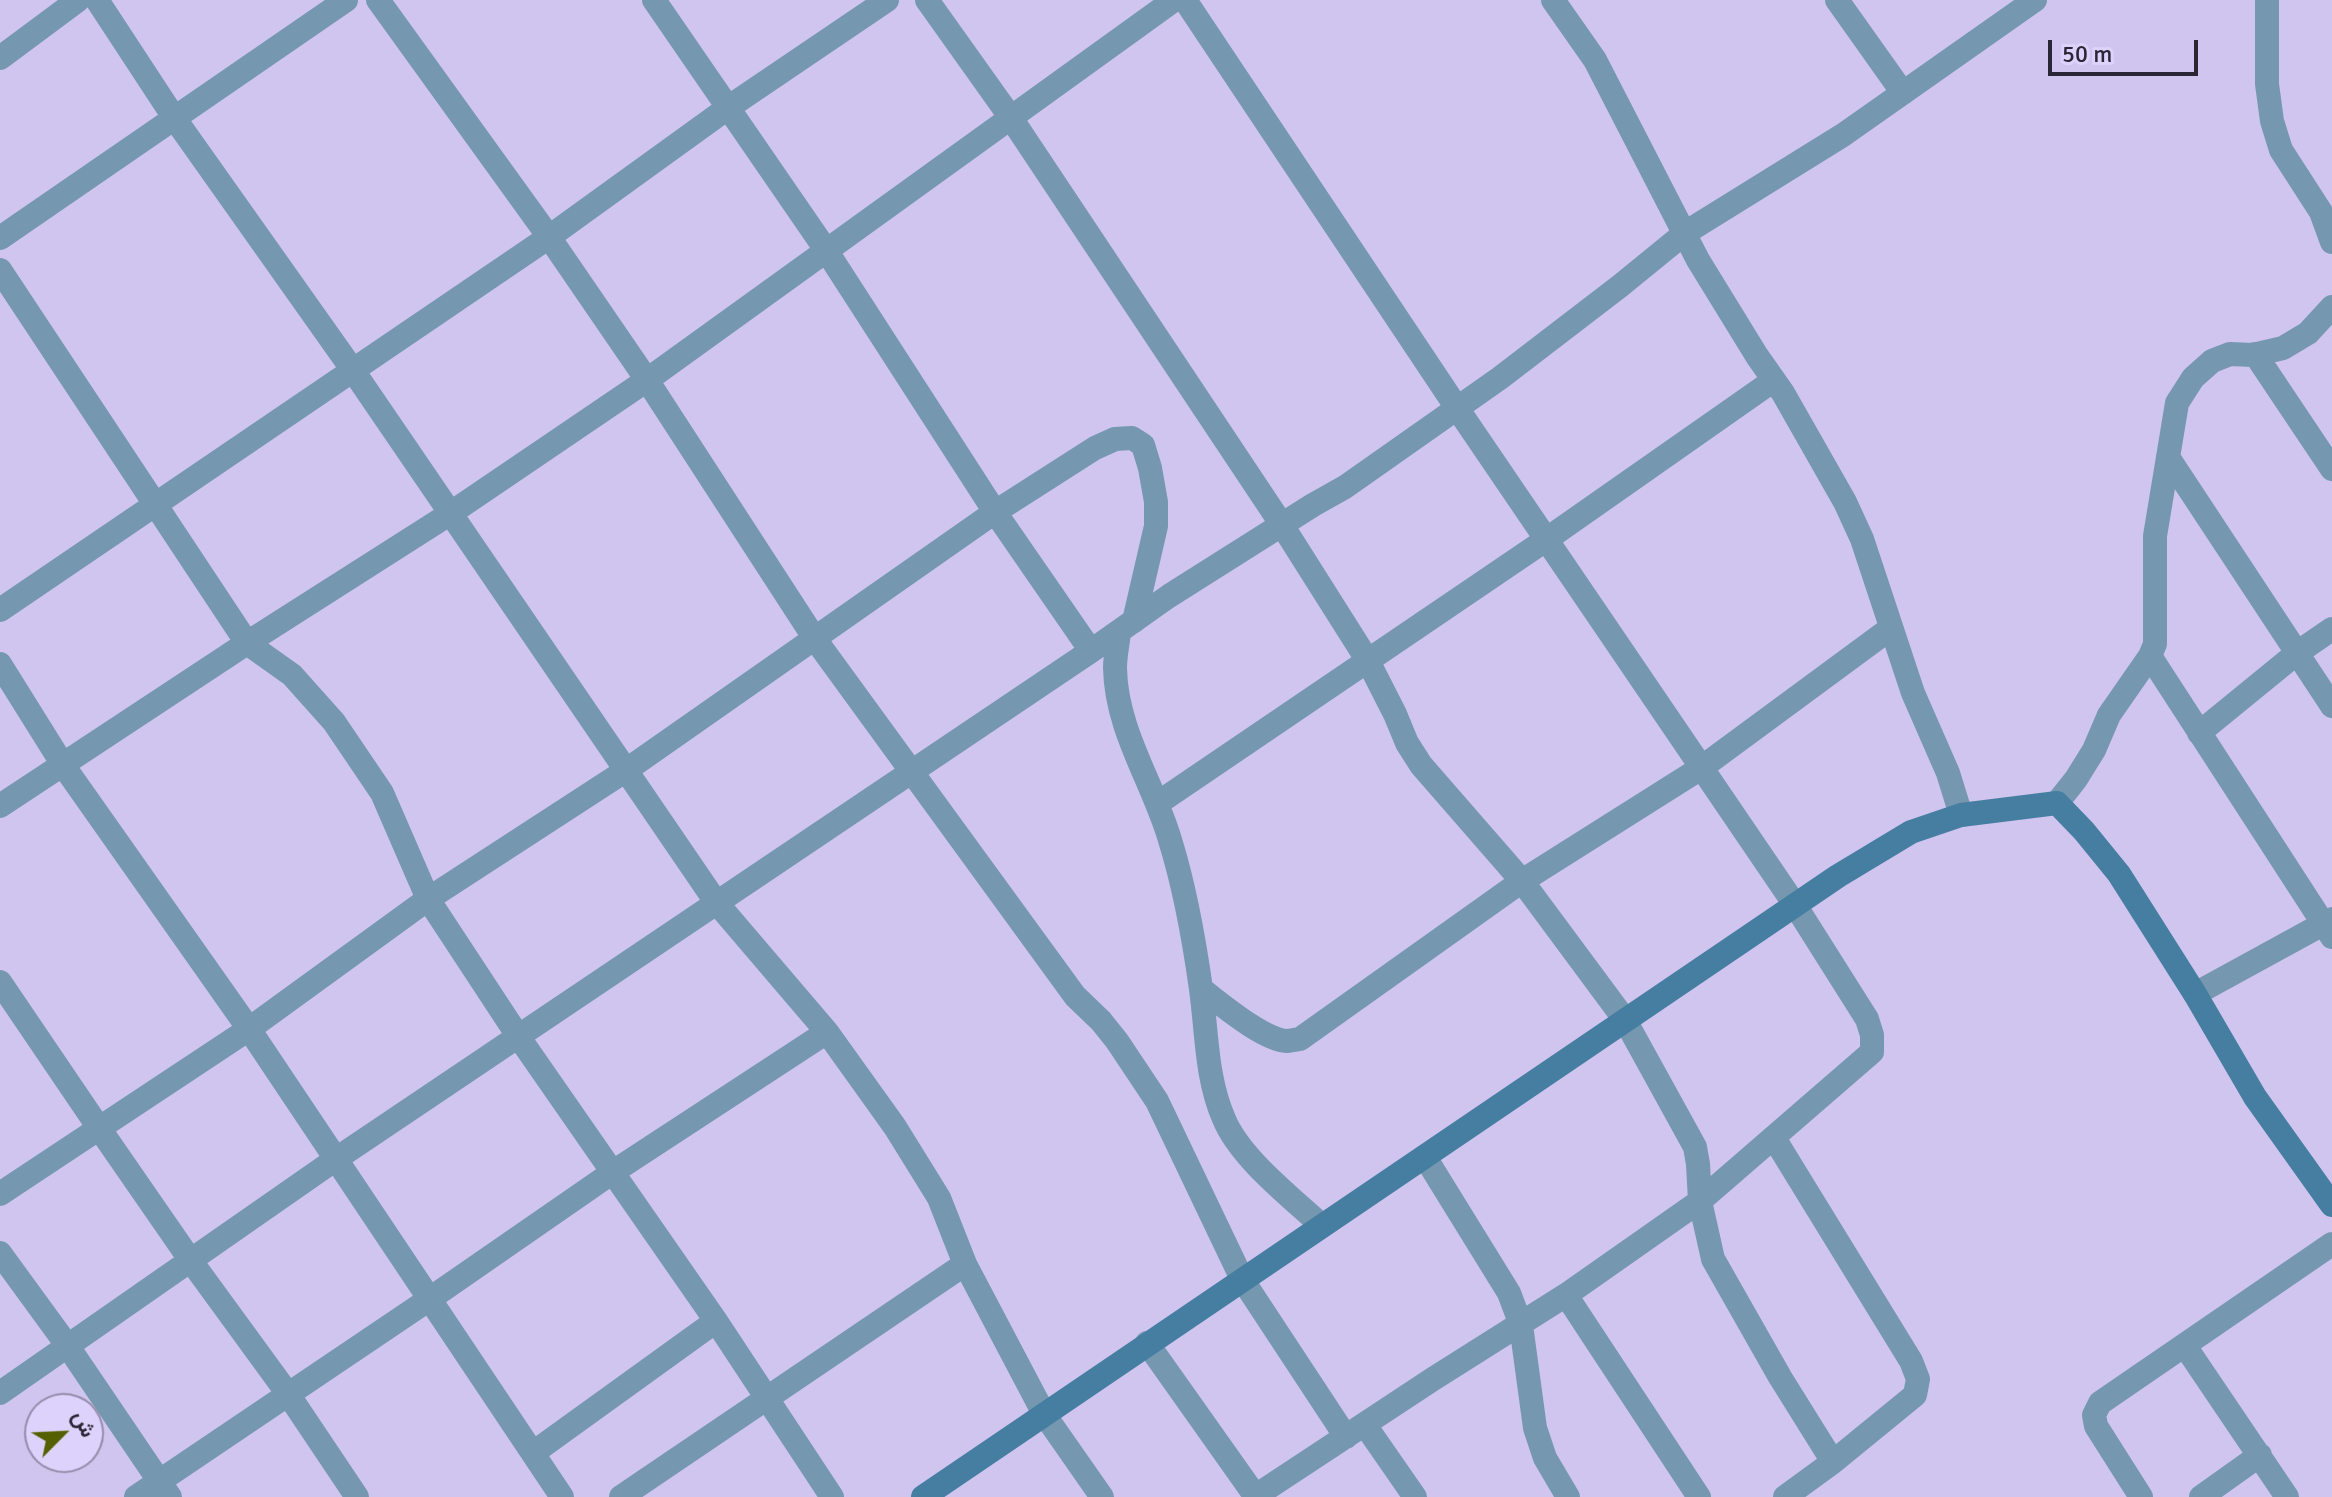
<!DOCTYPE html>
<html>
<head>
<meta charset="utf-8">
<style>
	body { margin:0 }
	#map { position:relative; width:2332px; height:1497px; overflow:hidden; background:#d0c5ee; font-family:Signika,Vazirmatn,sans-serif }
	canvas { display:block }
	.north { position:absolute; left:24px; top:1393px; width:80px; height:80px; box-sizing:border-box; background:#ddd2fb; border:2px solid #968dac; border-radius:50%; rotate:66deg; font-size:22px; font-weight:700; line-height:32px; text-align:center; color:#2b2636 }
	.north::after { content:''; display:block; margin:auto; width:28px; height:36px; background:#556100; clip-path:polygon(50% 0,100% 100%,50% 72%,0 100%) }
	.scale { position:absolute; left:2048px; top:40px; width:150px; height:36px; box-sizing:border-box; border:4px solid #2b2636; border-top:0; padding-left:10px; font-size:24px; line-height:28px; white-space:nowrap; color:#2b2636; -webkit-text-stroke:6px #ddd2fb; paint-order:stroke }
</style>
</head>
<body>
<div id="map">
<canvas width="2332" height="1497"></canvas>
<div class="north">ش</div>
<div class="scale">50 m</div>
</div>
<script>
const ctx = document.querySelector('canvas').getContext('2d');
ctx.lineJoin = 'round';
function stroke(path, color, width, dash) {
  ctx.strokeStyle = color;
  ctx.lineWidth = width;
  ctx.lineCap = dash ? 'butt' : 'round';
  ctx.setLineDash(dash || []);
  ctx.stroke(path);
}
stroke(new Path2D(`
	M97,0L175,119L352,369L716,902L827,1032L895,1127L939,1198L965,1264L1044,1414L1102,1497
	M378,0L549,237L647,380L815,639L1075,996L1101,1021L1117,1041L1157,1101L1242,1279L1346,1437
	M654,0L826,250L995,512L1091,651
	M927,0L1011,118L1282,525L1368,661L1395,714L1407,743L1421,765L1522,881L1625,1020L1695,1147L1698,1164L1700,1201L1713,1259L1780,1377L1833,1462
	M1185,0L1457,408L1795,905L1867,1019L1872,1035V1052L1700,1201L1566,1295L1433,1379L1254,1497
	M1553,0L1595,60L1698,260L1757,356L1783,393L1845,502L1862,539L1913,693L1948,773L1961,815
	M1837,0L1903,93
	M2267,0V84L2272,121L2281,150L2321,212L2332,242
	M0,58L78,0
	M0,238L346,0
	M0,270L247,643L292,675L334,722L382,793L428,899L518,1036L716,1321L832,1497
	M2255,354L2332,469
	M2168,457L2332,706
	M0,610L549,237L729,107L887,0
	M1119,632C1118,643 1115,656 1115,668C1116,730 1153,782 1170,840C1185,888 1194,939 1201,989C1207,1033 1206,1078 1224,1119C1240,1158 1291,1197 1322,1226
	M2150,656L2332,937
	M0,664L63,765L249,1029L562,1497
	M2199,733L2297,653L2332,629
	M1158,803L1547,539L1774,380
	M2057,803L2076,779L2094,750L2109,715L2150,656L2155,644V536L2177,403L2193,378L2212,361L2230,354L2253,355L2283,348L2308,333L2332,307
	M0,806L247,643L451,513L647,380L1174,0
	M0,982L99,1128L191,1261L288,1394L357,1497
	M1201,989C1220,1003 1263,1040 1287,1041C1289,1041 1298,1039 1300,1039L1522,881L1701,768L1891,628
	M2195,994L2332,919
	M1774,1138L1911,1361L1918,1379L1915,1395L1833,1462L1785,1497
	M1425,1157L1509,1293L1521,1325L1535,1428L1545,1458L1568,1497
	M0,1194L249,1029L428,899L625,771L995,512L1095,448L1115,439L1132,438L1143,445L1150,468L1156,502V526L1134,621
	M0,1253L67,1345L170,1497
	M1566,1295L1699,1497
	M1147,1343L1256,1497
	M2185,1346L2287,1497
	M0,1393L336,1159L1091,651L1169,596L1313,505L1345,487L1500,378L1620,286L1685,233L1843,135L2035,0
	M1365,1425L1415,1497
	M533,1453L716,1321
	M136,1497L431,1298L613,1172L827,1032
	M621,1497L965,1264
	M2141,1497L2096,1426L2094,1415L2100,1403L2332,1244
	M2201,1497L2260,1455`), '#7598b0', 24);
stroke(new Path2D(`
	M923,1497L1838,876L1911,832L1961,815L2057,803L2084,831L2119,874L2195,994L2255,1097L2332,1205`), '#467ea1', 24);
</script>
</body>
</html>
